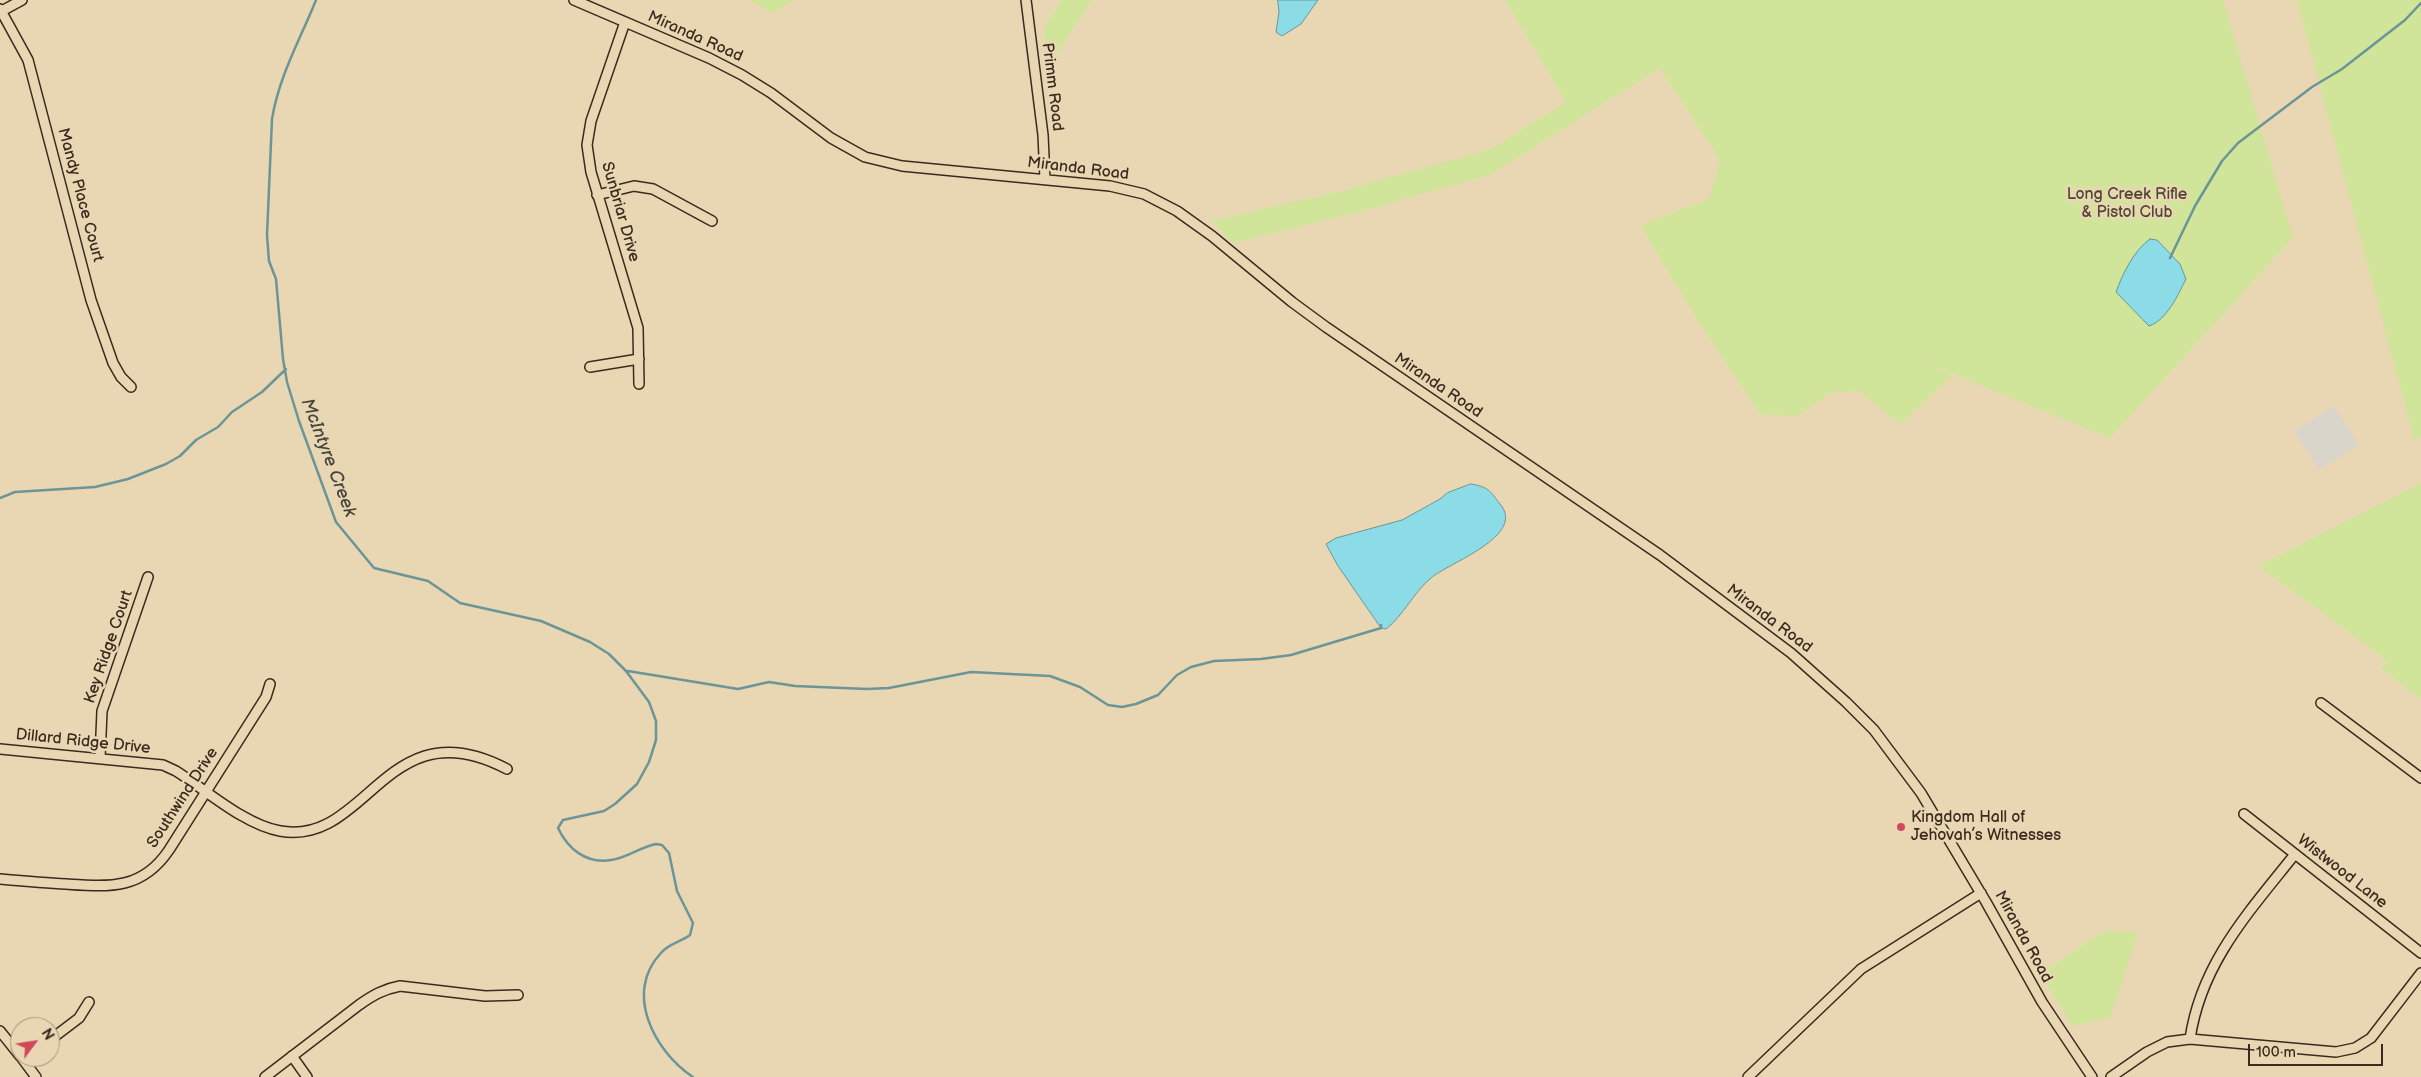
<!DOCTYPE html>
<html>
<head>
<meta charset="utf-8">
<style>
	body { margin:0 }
	#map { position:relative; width:2421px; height:1077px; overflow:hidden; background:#e9d7b4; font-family:"Balsamiq Sans",sans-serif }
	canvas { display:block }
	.north { position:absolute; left:10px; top:1017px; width:50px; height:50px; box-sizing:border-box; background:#e9d7b4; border:1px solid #a39278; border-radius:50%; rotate:59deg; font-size:14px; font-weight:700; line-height:20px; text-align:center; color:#3b2a1e }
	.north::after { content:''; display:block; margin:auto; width:18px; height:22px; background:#d1495b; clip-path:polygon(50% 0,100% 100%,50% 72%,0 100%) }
	.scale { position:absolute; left:2248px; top:1044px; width:135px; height:22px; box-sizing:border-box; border:2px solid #3b2a1e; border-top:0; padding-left:6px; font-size:15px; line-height:18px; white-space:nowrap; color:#3b2a1e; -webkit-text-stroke:4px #e9d7b4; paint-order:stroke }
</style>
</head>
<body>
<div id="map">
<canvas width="2421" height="1077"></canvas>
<div class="north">N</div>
<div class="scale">100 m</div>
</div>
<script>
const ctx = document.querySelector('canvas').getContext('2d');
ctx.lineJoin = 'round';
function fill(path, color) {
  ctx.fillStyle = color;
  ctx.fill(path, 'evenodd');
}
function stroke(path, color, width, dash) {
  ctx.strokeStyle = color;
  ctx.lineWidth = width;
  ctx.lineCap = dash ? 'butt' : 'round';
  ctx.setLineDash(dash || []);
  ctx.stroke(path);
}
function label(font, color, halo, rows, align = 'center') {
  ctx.font = font + ' "Balsamiq Sans",sans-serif';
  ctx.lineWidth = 5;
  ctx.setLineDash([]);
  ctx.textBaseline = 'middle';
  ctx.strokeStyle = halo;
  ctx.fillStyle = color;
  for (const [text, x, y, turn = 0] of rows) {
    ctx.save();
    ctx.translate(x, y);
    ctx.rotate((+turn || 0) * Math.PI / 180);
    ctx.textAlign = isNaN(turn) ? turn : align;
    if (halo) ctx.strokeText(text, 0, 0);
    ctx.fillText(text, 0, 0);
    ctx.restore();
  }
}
fill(new Path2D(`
	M2334,406L2359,445L2319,470L2294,431Z`), '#dad5ca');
fill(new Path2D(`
	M749,0H794L773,13Z
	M1062,0H1092L1047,69L1044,27Z
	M1505,0H2223L2293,238L2110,438L1918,360L1952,376L1900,425L1860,391L1832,392L1797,416L1760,414L1698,321L1640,225L1709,199L1720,160L1660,68L1490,175L1359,212L1232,243L1211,221L1337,192L1489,150L1566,102Z
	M2297,0H2421V437L2414,439Z
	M2421,483V699L2380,668L2389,662L2258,566Z
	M2104,931L2138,932L2111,1017L2072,1026L2040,974Z`), '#d0e59a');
const water = new Path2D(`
	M1278,0H1318L1301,24L1282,36L1276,32L1279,12Z
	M2150,239L2157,240L2180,264L2186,279C2178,295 2167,320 2149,326L2116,292C2122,275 2134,250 2150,239Z
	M1471,484C1489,487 1490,491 1500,504C1527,536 1448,563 1431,578C1413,593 1404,615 1386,629L1381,628L1338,566L1326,544L1336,538L1402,520L1440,499L1447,493Z`);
fill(water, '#8bdce6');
stroke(water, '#6b9596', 1);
stroke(new Path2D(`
	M316,0C300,40 279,76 272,119L267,235L269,261L276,279L283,359L287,382L299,421L336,522L374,568L428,581L460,603L541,621L590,642L609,654L626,671L649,702L656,721V740L649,762L637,784L615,804L604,811L563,820L558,828C568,849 586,864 611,860C627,858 640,847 656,844L662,845L669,853L677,891L693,923L690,935C681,942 668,944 661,953C623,993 655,1052 693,1077
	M2170,258L2195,206L2222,161L2238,143L2312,87L2342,69L2405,20L2421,3
	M0,498L15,492L95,487L128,479L166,464L180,456L196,440L218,427L232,412L262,392L286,369
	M628,671L738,689L769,682L795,686L867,689L889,688L971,672L1050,676L1080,687L1108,705L1122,707L1136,704L1158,695L1177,675L1191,667L1214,661L1261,659L1291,655L1381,628V625`), '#6b9596', 2.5);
const street = new Path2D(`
	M574,0L709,58L742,75L771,93L831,138L865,157L902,166L1110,186L1144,194L1177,211L1212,236L1292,302L1326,327L1660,555L1791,653L1846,702L1874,730L1921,793L1986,902L2042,1002L2092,1077
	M1026,0L1043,135L1045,179
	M0,9L28,60L91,300L113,363L121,377L131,387
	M0,12L22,0
	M625,22L591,121L587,145L591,172L638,328L639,384
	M597,195L634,186L653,189L712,221
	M590,367L639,359
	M2321,703L2421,778
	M0,749L163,765L176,771C206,790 245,825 280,831C368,847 386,705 507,769
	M100,758L102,711L148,577
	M2244,814L2421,953
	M0,879C22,881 44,883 66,884C110,887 142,890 169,850L266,697L270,684
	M0,1031L20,1056
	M2190,1039C2201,963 2249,912 2295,854
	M50,1040L79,1018L89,1002
	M292,1056L307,1077
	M21,1057L36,1077
	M265,1077L359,1005C373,995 384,989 400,986L485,996L518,995
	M1748,1077L1861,969L1981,893
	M2111,1077L2147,1052L2167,1042L2190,1039L2336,1052L2355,1048L2371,1038L2421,973`);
stroke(street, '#3b2a1e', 12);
stroke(street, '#e9d7b4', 9);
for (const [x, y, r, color] of [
	[1901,827,5,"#d1495b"]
]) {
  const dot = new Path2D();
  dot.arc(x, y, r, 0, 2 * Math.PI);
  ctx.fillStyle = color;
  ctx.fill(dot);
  stroke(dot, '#e9d7b4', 2);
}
label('16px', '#3b2a1e', '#e9d7b4', [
	["Miranda Road",695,37,24],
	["Primm Road",1052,87,83],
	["Miranda Road",1078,169,7],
	["Mandy Place Court",80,195,75],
	["Sunbriar Drive",620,212,74],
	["Miranda Road",1438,386,34],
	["Miranda Road",1769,619,37],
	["Key Ridge Court",109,647,-71],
	["Dillard Ridge Drive",83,742,6],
	["Southwind Drive",183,798,-57],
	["Wistwood Lane",2342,872,38],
	["Miranda Road",2023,937,61]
]);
label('16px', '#514631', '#e9d7b4', [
	["Long Creek Rifle",2127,195],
	["& Pistol Club",2127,213]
]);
label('16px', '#3b2a1e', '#e9d7b4', [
	["Kingdom Hall of",1911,818],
	["Jehovah’s Witnesses",1911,836]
], 'left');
label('italic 18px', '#47453c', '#e9d7b4', [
	["McIntyre Creek",328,458,69]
]);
</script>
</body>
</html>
